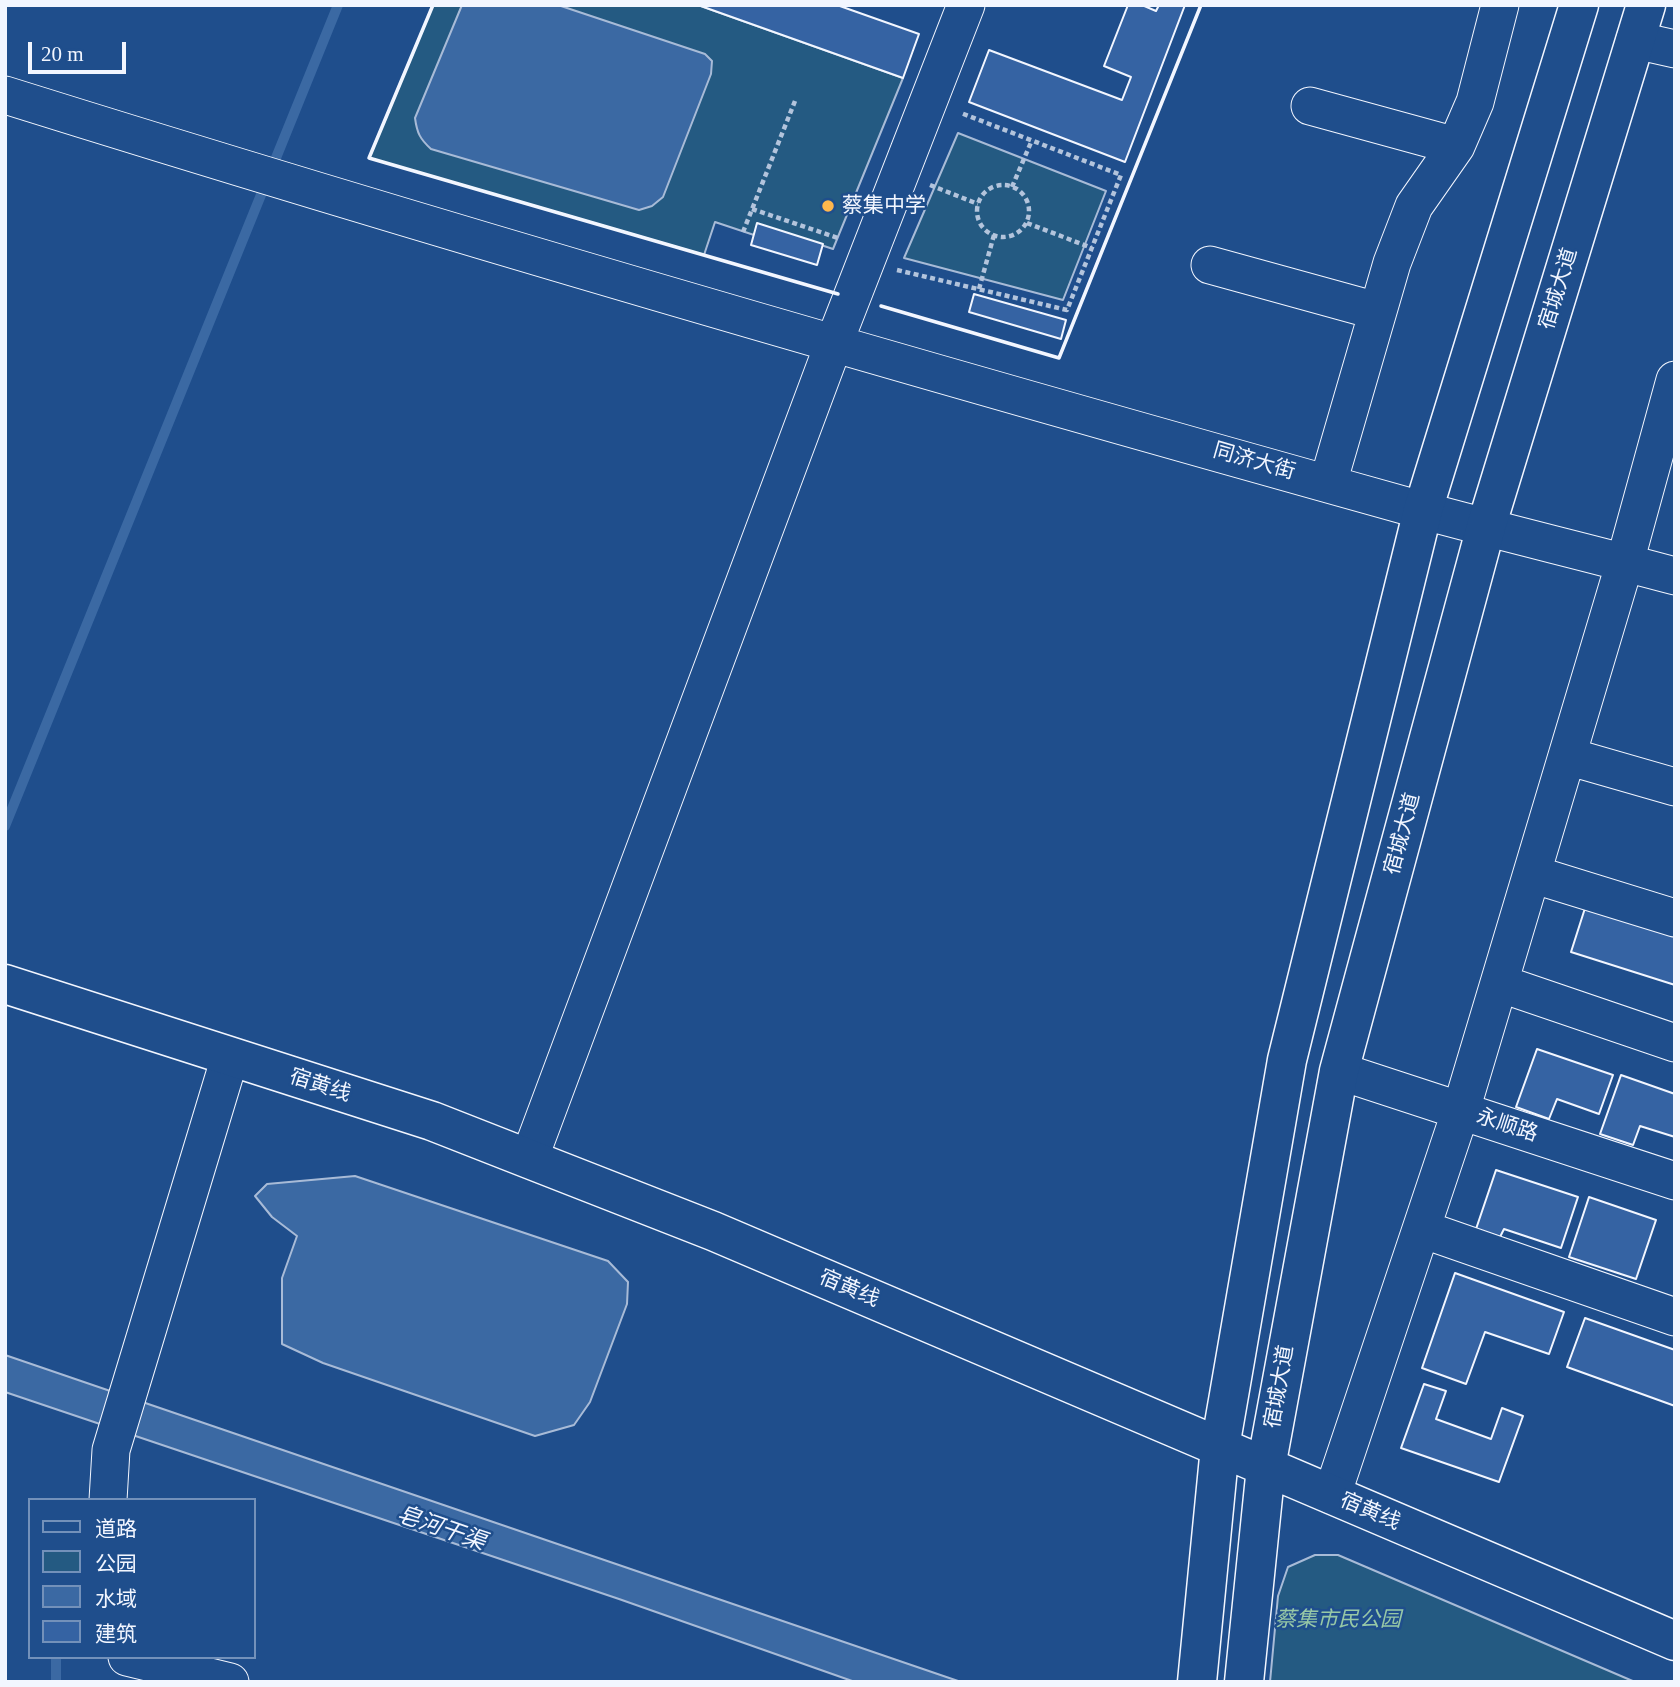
<!DOCTYPE html>
<html>
<head>
<meta charset="utf-8">
<style>
	body { margin:0 }
	#map { position:relative; width:1680px; height:1687px; overflow:hidden; background:#1f4e8c; font-family:"Times New Roman","Noto Sans SC",serif }
	canvas { display:block }
	.frame { position:absolute; inset:0; border:7px solid #f2f6ff; pointer-events:none }
	.legend { position:absolute; left:28px; top:1498px; width:228px; height:161px; box-sizing:border-box; background:#1f4e8c; border:2px solid #7391ba; margin:0; padding:9px 12px; list-style:none; font-size:21px; color:#f2f6ff }
	.legend li { display:flex; align-items:center; gap:14px; height:35px }
	.legend b { width:35px; border:2px solid #7391ba }
	.scale { position:absolute; left:28px; top:42px; width:98px; height:32px; box-sizing:border-box; border:4px solid #f2f6ff; border-top:0; padding-left:9px; font-size:21px; line-height:24px; white-space:nowrap; color:#f2f6ff; -webkit-text-stroke:5px #1f4e8c; paint-order:stroke }
</style>
</head>
<body>
<div id="map">
<canvas width="1680" height="1687"></canvas>
<div class="frame"></div>
<ul class="legend">
<li><b style="height:9px;background:#1f4e8c"></b>道路</li>
<li><b style="height:19px;background:#245a82"></b>公园</li>
<li><b style="height:19px;background:#3b69a3"></b>水域</li>
<li><b style="height:19px;background:#3563a3"></b>建筑</li>
</ul>
<div class="scale">20 m</div>
</div>
<script>
const ctx = document.querySelector('canvas').getContext('2d');
ctx.lineJoin = 'round';
function fill(path, color) {
  ctx.fillStyle = color;
  ctx.fill(path, 'evenodd');
}
function stroke(path, color, width, dash) {
  ctx.strokeStyle = color;
  ctx.lineWidth = width;
  ctx.lineCap = dash ? 'butt' : 'round';
  ctx.setLineDash(dash || []);
  ctx.stroke(path);
}
function label(font, color, halo, rows, align = 'center') {
  ctx.font = font + ' "Times New Roman","Noto Sans SC",serif';
  ctx.lineWidth = 5;
  ctx.setLineDash([]);
  ctx.textBaseline = 'middle';
  ctx.strokeStyle = halo;
  ctx.fillStyle = color;
  for (const [text, x, y, turn = 0] of rows) {
    ctx.save();
    ctx.translate(x, y);
    ctx.rotate((+turn || 0) * Math.PI / 180);
    ctx.textAlign = isNaN(turn) ? turn : align;
    if (halo) ctx.strokeText(text, 0, 0);
    ctx.fillText(text, 0, 0);
    ctx.restore();
  }
}
const green = new Path2D(`
	M433,5H698L903,78L833,249L758,224L754,235L715,222L704,255L369,158Z
	M958,133L1106,191L1063,300L904,258Z
	M1315,1555H1338L1635,1682H1270L1278,1596L1288,1567Z`);
fill(green, '#245a82');
stroke(green, '#a8bbd7', 2);
const water = new Path2D(`
	M462,5H558L705,54L712,61L711,74L663,197L652,206L639,210L431,149C420,139 417,133 415,118Z
	M355,1176L608,1261L628,1282L627,1304L590,1402L574,1425L535,1436L323,1363L282,1344V1278L297,1236L272,1217L255,1196L267,1184Z
	M5,1355L961,1682H855L619,1599L5,1392Z`);
fill(water, '#3b69a3');
stroke(water, '#a8bbd7', 2);
stroke(new Path2D(`
	M5,826L338,5
	M56,1657V1682`), '#3b69a3', 10);
const building = new Path2D(`
	M698,5H837L919,34L903,78Z
	M1128,5H1142L1156,11L1159,5H1185L1125,162L969,102L989,50L1122,100L1131,77L1104,66Z
	M757,223L823,244L817,265L751,245Z
	M974,294L1066,320L1061,339L969,312Z
	M1586,905L1675,933V985L1571,952Z
	M1537,1049L1613,1075L1599,1114L1557,1099L1549,1119L1516,1107Z
	M1621,1075L1675,1094V1137L1640,1126L1633,1145L1600,1134Z
	M1496,1170L1578,1197L1561,1248L1504,1229L1500,1237L1476,1229Z
	M1589,1197L1656,1220L1636,1279L1569,1257Z
	M1455,1273L1564,1312L1549,1354L1485,1332L1466,1384L1422,1368Z
	M1585,1318L1675,1350V1406L1567,1367Z
	M1424,1384L1446,1391L1436,1419L1491,1439L1502,1408L1523,1416L1499,1482L1401,1448Z`);
fill(building, '#3563a3');
stroke(building, '#f2f6ff', 2);
const minor = new Path2D(`
	M1635,40L1675,49
	M5,95C475,242 947,378 1421,510C1505,533 1590,553 1675,576
	M1310,106L1456,146
	M1210,265L1377,311
	M1328,483L1392,263L1414,206L1456,146L1475,102L1500,5
	M1567,756L1675,787
	M1532,874L1675,918
	M1499,983L1675,1043
	M1339,1071L1675,1181
	M529,1159L834,343L966,5
	M1422,1229L1675,1317
	M1332,1495L1461,1110L1625,562L1675,380
	M108,1500L111,1450L230,1057
	M127,1657L230,1682`);
const major = new Path2D(`
	M5,984L432,1121L529,1159L713,1231L1675,1641
	M1197,1682L1220,1447L1287,1060L1423,510L1579,5
	M1244,1682L1266,1467L1339,1071L1486,527L1646,5`);
stroke(minor, '#f2f6ff', 39);
stroke(major, '#f2f6ff', 41);
stroke(new Path2D(`
	M930,185L978,204
	M977 211a26 26 0 1 1 52 0a26 26 0 1 1-52 0Z
	M1012,187L1032,140
	M752,209L838,238
	M1027,223L1092,248
	M743,232L795,101
	M897,270L1067,310L1121,175L961,113
	M979,289L994,235`), '#b3c4dc', 4.5, [5, 3.5]);
stroke(minor, '#1f4e8c', 37);
stroke(major, '#1f4e8c', 38);
stroke(new Path2D(`
	M433,5L369,158L838,294
	M881,306L1059,358L1201,5`), '#f2f6ff', 3.5);
for (const [x, y, r, color] of [
	[828,206,7,"#ffb74d"]
]) {
  const dot = new Path2D();
  dot.arc(x, y, r, 0, 2 * Math.PI);
  ctx.fillStyle = color;
  ctx.fill(dot);
  stroke(dot, '#1f4e8c', 2.5);
}
label('21px', '#f2f6ff', '#1f4e8c', [
	["蔡集中学",842,206]
], 'left');
label('21px', '#f2f6ff', '#1f4e8c', [
	["宿城大道",1559,289,-73],
	["同济大街",1254,462,16],
	["宿城大道",1403,834,-75],
	["宿黄线",320,1086,18],
	["永顺路",1507,1126,18],
	["宿黄线",849,1289,23],
	["宿城大道",1280,1387,-80],
	["宿黄线",1370,1512,23]
]);
label('italic 21px', '#97c8a6', '#1f4e8c', [
	["蔡集市民公园",1338,1620]
]);
label('italic 23px', '#f2f6ff', '#1f4e8c', [
	["皂河干渠",441,1529,19]
]);
</script>
</body>
</html>
